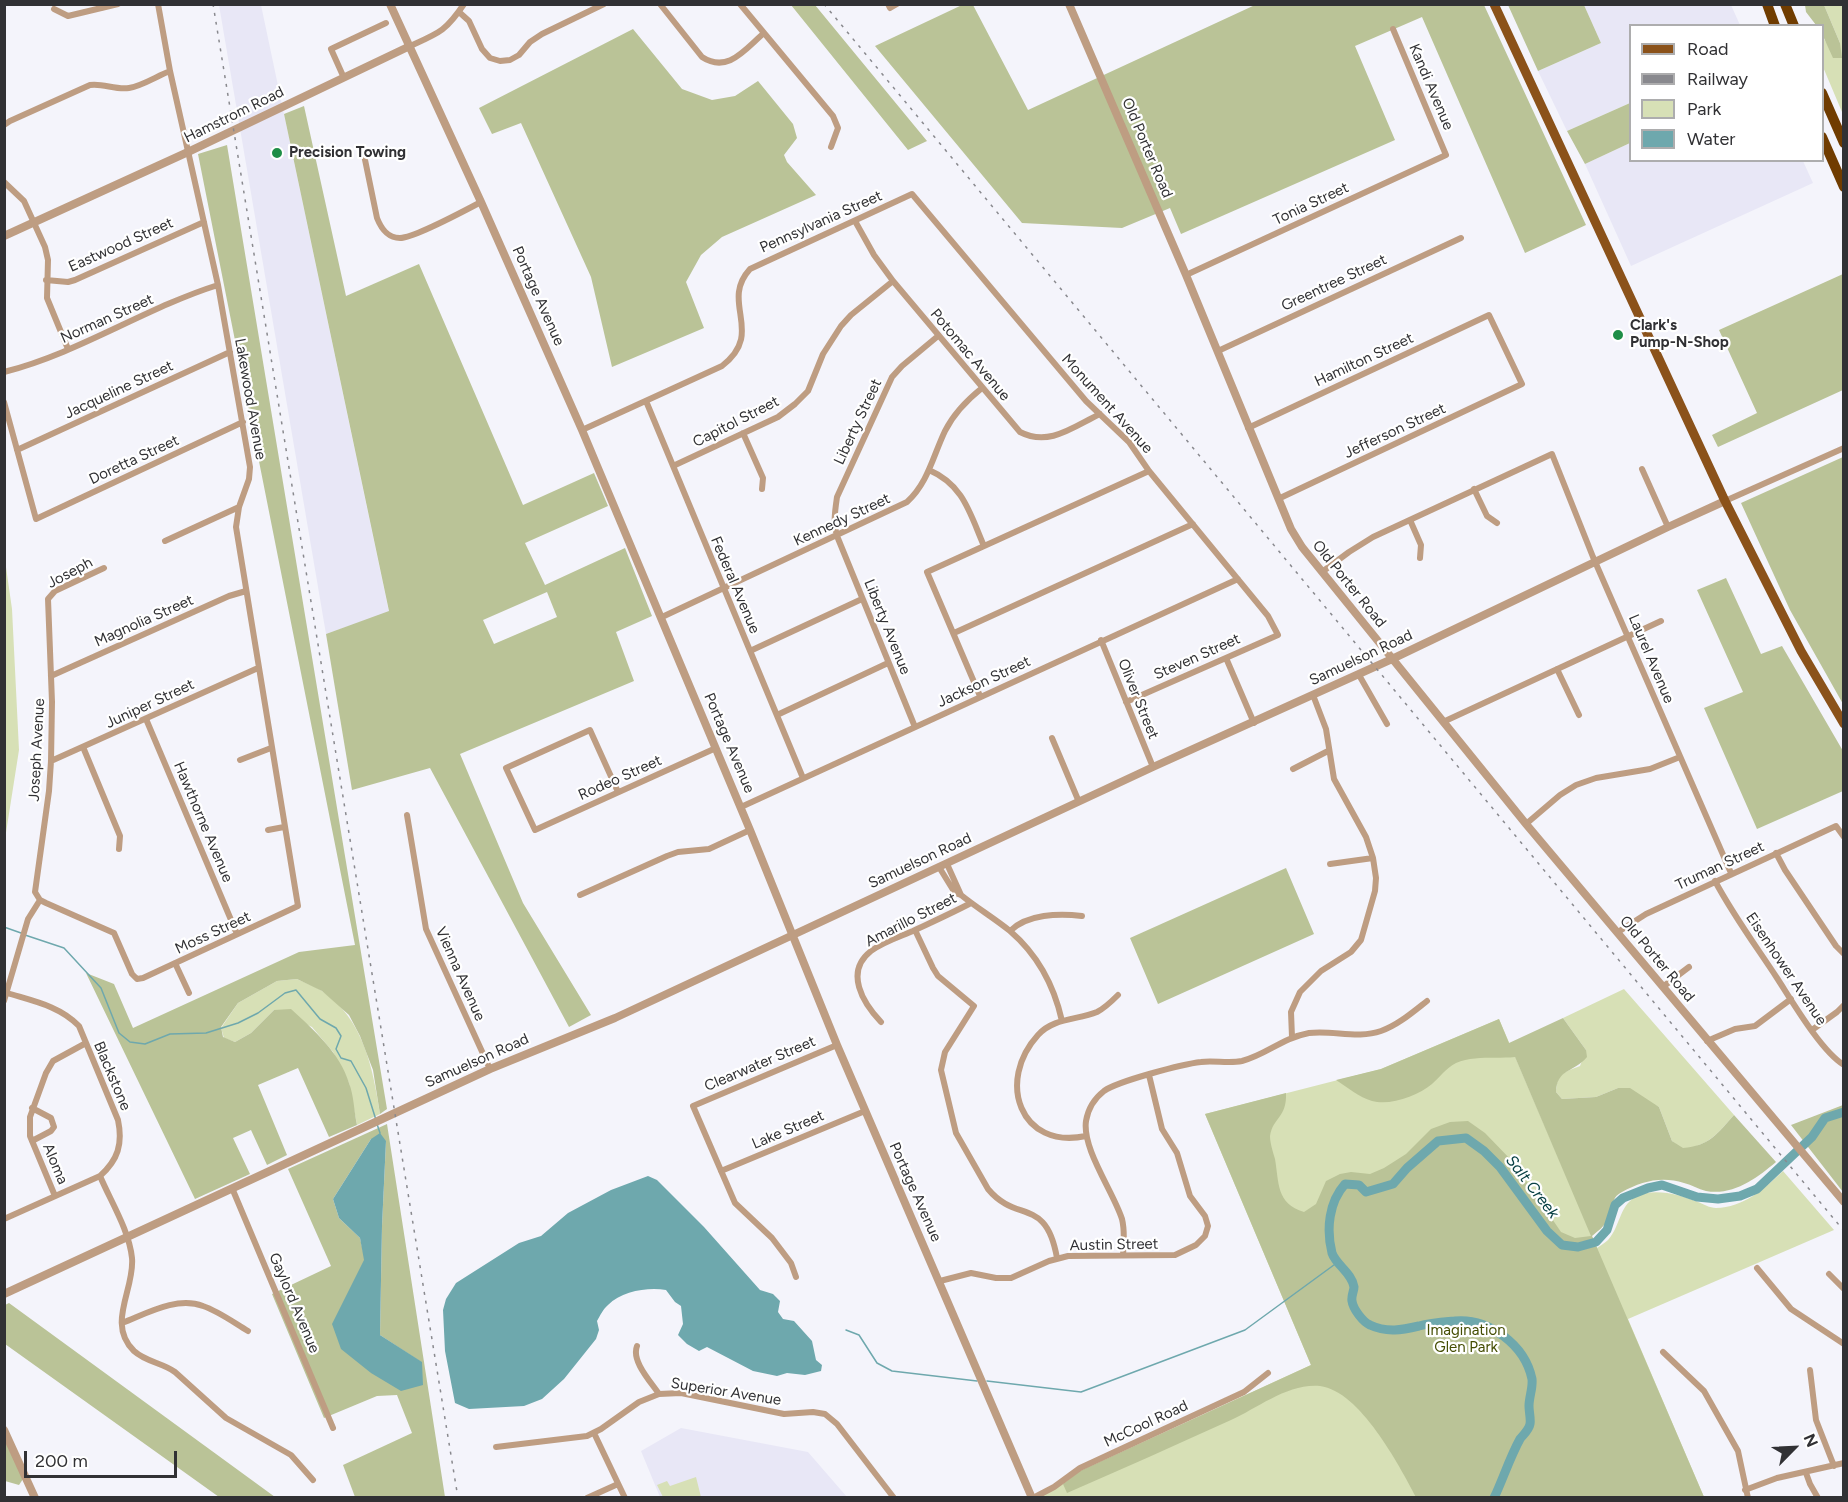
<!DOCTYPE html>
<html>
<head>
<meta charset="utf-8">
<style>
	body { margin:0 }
	#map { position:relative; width:1848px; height:1502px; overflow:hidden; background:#f4f4fb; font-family:Figtree,sans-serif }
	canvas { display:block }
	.frame { position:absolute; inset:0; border:6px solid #313134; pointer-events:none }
	.legend { position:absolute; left:1629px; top:24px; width:195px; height:138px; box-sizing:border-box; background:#fff; border:2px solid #adadae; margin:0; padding:8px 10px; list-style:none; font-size:18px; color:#313134 }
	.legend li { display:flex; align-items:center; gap:12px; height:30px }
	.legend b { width:30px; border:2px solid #adadae }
	.north { position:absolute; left:1764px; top:1418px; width:60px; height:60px; -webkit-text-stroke:4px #fff; paint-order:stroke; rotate:66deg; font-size:16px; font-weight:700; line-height:24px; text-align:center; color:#313134 }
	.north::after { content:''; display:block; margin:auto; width:21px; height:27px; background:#313134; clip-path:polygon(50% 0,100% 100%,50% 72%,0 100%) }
	.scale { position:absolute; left:24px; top:1451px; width:153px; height:27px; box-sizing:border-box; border:3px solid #313134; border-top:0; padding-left:8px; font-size:18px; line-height:21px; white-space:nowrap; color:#313134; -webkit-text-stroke:4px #fff; paint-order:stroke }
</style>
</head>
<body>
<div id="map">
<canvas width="1848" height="1502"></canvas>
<div class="frame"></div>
<ul class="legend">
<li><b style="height:8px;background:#8b521a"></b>Road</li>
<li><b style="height:8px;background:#89898e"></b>Railway</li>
<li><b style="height:16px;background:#d7e0b6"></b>Park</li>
<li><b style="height:16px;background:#6ea8ad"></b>Water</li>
</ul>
<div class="north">N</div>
<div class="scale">200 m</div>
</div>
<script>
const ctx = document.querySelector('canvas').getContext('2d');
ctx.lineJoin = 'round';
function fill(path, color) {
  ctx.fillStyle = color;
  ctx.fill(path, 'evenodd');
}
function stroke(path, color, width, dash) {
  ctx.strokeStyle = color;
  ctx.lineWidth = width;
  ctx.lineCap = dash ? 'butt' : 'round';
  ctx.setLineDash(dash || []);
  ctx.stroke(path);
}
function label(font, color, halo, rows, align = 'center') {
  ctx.font = font + ' Figtree,sans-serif';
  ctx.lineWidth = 4.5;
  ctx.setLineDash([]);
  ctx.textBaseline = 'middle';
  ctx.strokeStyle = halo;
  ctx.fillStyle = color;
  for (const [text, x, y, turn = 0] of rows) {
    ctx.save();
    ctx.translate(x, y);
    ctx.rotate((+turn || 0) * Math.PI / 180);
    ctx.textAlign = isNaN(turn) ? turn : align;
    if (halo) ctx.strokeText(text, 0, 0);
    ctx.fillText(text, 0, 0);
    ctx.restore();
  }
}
fill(new Path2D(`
	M219,5H261L389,612L326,634Z
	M1584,5H1731L1740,25L1630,26V103L1567,131L1538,71L1601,43Z
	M1630,143V160L1803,161L1813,183L1631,266L1585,164Z
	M681,1428L808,1452L847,1497H660L641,1451Z`), '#e8e7f6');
fill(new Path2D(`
	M1824,5H1843L1844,112H1842L1823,67L1822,36L1826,42L1840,43Z
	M5,560L12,609L19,750L5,839Z
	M297,979C305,983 315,986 322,991C363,1018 373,1068 380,1114L357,1125L349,1083L333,1052L312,1027L274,1010L251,1033L235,1042L224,1038L221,1028L238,1003L277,981Z
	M1624,989L1734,1115C1717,1134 1709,1146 1682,1149L1672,1141L1659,1107L1618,1088L1596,1097L1562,1099L1556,1092C1557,1073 1563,1073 1580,1066L1586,1050L1563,1018Z
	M1499,1019L1597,1248C1601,1245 1605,1243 1608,1240C1620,1227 1619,1207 1635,1197C1654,1187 1680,1195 1698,1202C1703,1204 1710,1208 1716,1208C1743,1208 1765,1188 1783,1171L1834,1230L1628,1319L1704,1497L1036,1498L1080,1471L1311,1365L1205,1114L1381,1069Z
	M696,1477L701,1497H663L657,1485L667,1481L670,1486Z`), '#d7e0b6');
fill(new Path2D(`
	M791,5H815L927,141L908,150Z
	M962,5H973L1028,110L1255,5H1484L1586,225L1525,253L1422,17L1355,46L1395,140L1181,234L1170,208L1122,228L1022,223L875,46Z
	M1508,5H1584L1601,43L1538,71Z
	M1805,5H1824L1840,43L1842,58H1833L1823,36L1822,26L1816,25L1806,12Z
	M633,29L682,89L712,100L735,96L758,81L793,124L797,138L784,155L787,162L816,195L722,237L701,255L686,282L704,328L612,367L591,277L521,123L492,134L479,108Z
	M1630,103V143L1585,164L1567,131Z
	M304,106L346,296L419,264L523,505L594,473L608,506L525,543L545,585L625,548L652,616L616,632L634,681L460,754L523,903L591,1015L569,1027L430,768L352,790L326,634L389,611L284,114ZM547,592L557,617L494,644L483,620Z
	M227,145L387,1109L380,1114L373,1070L360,1036L349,1015L322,991L297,979L277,981L238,1003L221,1027L223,1037L235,1042L251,1033L274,1010L291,1009C314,1030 340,1053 349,1083C354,1096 354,1112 357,1125L329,1137L298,1068L258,1085L287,1155L267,1165L251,1130L233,1138L250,1174L195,1199L86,973L114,984L133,1028L299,952L355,945L198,154Z
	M1843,274V390L1718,447L1712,435L1757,413L1719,330Z
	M1843,457V704L1790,610L1741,503Z
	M1726,578L1761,654L1782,646L1843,751V791L1757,829L1704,708L1743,692L1697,590Z
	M1286,868L1314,934L1158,1004L1130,938Z
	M1563,1018L1586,1050L1587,1057C1574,1073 1557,1068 1556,1092L1562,1099L1596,1097L1618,1088H1630L1659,1107L1672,1141L1683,1148C1709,1146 1717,1134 1734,1115L1776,1162C1757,1178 1733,1196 1706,1191C1698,1189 1692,1185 1684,1183C1662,1176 1642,1181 1622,1192C1610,1198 1613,1209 1608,1219C1604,1227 1598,1231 1592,1236L1704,1497H1416C1399,1465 1360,1391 1320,1386C1288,1383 1258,1408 1231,1420C1176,1445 1122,1469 1067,1493L1063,1484L1080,1471L1311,1365L1205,1114L1286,1093C1287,1118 1273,1117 1270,1136C1270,1143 1273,1152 1275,1159C1279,1182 1276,1204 1304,1212L1316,1204L1326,1181L1340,1174L1351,1172L1370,1174L1384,1168L1406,1154L1431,1129L1450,1122L1468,1121L1485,1133L1514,1163L1561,1232L1575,1238L1591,1236L1515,1057C1496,1059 1474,1055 1456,1063C1445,1069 1441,1076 1432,1084C1418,1096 1390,1106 1372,1101C1359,1097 1348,1088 1336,1080L1381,1069L1499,1019L1509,1043Z
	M1843,1105V1192L1791,1125Z
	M387,1124L445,1497H355L343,1465L412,1433L397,1395L377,1396L324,1418L272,1294L331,1266L288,1169ZM371,1139L386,1141L382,1226L380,1335L421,1362L371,1373L365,1260L360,1238L339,1218L333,1199Z
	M9,1303L275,1497H219L5,1344V1305Z
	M4,1438L23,1479L19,1485L5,1481Z`), '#bac397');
fill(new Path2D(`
	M380,1133L386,1141L382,1226L380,1335L422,1362L423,1385L401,1391L371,1373L341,1349L332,1324L364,1260L360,1238L339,1218L333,1199L371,1139Z
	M648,1176L657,1180L704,1227L760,1290L773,1294L780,1301L778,1312L783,1319L794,1321L812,1341L816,1360L822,1365L821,1371L805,1375L787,1373L777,1376L753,1371L707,1347L699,1351L687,1344L678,1335L683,1324L681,1306L675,1302L666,1290C648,1287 622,1291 608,1305C603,1309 600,1316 597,1321L599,1330L596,1339L564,1379L542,1399L524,1406L469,1409L455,1403L445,1351L443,1310L446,1299L456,1283L519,1243L541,1236L568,1213L611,1190Z`), '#6ea8ad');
stroke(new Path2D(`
	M4,927L21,933
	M25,935L64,948L101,988L119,1033L130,1042L145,1044L170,1034L206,1033L238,1023L258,1013L285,993L296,990L320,1019L336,1028L341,1036L336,1049L341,1058L351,1061L366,1088L376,1120
	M377,1124L380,1133
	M846,1330L859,1335L877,1363L892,1371L977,1381
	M987,1381L1081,1392L1245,1330L1338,1262`), '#6ea8ad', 1.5);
stroke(new Path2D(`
	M1494,1498C1503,1479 1510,1457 1520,1439C1523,1435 1529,1430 1530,1424C1531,1419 1529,1412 1529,1406C1529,1397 1533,1388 1532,1379C1525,1345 1489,1318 1455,1321C1444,1322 1430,1323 1419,1326C1402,1330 1387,1333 1370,1325C1363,1322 1353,1309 1352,1301C1351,1296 1354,1291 1354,1287C1352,1273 1336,1265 1332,1253C1326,1229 1329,1202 1345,1184L1359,1185L1366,1192L1393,1184L1407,1168L1438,1141L1466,1138L1484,1151L1500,1167L1547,1231L1562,1245L1578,1247L1596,1242L1607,1230L1615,1205L1623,1198L1648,1188L1662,1185L1697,1197L1718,1199L1740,1196L1757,1189L1812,1137L1825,1118L1844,1112`), '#6ea8ad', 9);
stroke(new Path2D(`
	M660,4L702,57C728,74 745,49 764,33
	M740,4L833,116L838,128L831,147
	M888,4L890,8L897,4
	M54,9L68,16L118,4
	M459,12L469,21L482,49L490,58L500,61L510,60L519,55L530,42L542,34L604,4
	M410,46C439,33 446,31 464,4
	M344,78L331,49L386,23
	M4,125L10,121L90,85C103,83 115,90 129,88C142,86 157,76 170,71
	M363,150L377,218C381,228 387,238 400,238C413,238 466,210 481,202
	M4,182L24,201L45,247L48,260L47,298L68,349
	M855,221L874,255L893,281L1020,432C1049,447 1073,427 1100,414
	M1186,275L1446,155L1393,29
	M46,280L68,282L75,280L204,222
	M1218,351L1461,238
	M4,372C79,353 145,308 218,285
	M646,401L803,778
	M4,402L36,519L243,422
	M1248,428L1489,315L1522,384L1278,499
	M582,430L722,366C766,332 719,303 750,269L912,194L1086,401L1129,442L1149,471L1268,616L1278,635L1126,702
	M743,433L763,478L762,489
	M17,450L230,352
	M673,466L778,417L795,404L808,391L823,354L841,326L851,315L893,281
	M1642,469L1668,527
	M929,470C964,485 970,514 984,546
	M1474,489L1487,516L1497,523
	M1725,501L1844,448
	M1410,520L1421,545L1420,558
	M165,541L239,507
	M104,568L55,591L48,599L52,702L51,761L49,791L35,892L40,900L46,903L114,933L132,974L137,979L143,978L298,906L236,527L239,507L249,479L250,467L218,285L170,71L158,4
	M1322,572L1349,552L1373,537L1552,454L1593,557L1731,873
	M662,617L907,502C928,483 933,456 945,431C954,413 967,400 982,388
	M954,633L1193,524
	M1101,640L1153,767
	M750,651L862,599
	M1226,658L1254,723
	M1557,669L1579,715
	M1359,675L1387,724
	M51,676L229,596L246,591
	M980,696L927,572L1149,471
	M777,715L888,663
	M146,719L237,934
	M1443,722L1661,621
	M915,727L837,536C833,523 835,511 837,497L892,377L902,366L938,336
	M1052,738L1079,802
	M83,747L120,836L119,849
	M240,760L271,748
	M51,761L258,668
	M1293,769L1328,751
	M618,792L590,730L506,768L535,830L716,748
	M741,807L1238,579
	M407,815L426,929L490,1069
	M1526,824L1560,795L1576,785L1596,778L1650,769L1680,757
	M268,830L284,827
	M1776,853L1785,870L1836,946L1844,954
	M947,864L961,895
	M1330,864L1373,858
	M939,867L955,893L961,895C977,908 994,918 1010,931C1038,955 1054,985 1062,1021
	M1715,881C1733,915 1756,946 1777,978C1792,1001 1821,1051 1844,1065
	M580,895L667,856L678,852L709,849L750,830
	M915,930L933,968L938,976L974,1006L945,1052L941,1070L956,1133L988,1189C1017,1224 1046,1196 1057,1258
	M1010,931C1027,914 1059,913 1082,916
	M1618,932L1646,914L1836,826L1844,837
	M175,963L189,993
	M1664,986L1689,967
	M4,1001L28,919L40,900
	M881,1022C863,1003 844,972 871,951C883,942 899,937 913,931C932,922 952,913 971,903
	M1812,1030L1837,1012L1844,1005
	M1292,1037L1291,1012L1300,992L1321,971L1351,952L1361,940L1375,891L1376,878L1373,858L1366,837L1334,779L1326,729L1313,695
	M1707,1041L1735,1029L1755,1026L1791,999
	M1086,1136C1020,1150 996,1081 1038,1035C1053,1018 1077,1020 1097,1012C1105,1008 1112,1001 1118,995
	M32,1141L51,1131L54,1127L51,1118L32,1108
	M721,1171L865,1111
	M100,1176C111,1202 129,1230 132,1258C135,1289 106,1324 134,1351C146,1362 163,1363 175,1372L226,1418L291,1455L313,1480
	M232,1188L333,1428
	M55,1196L30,1136V1117L46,1073L53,1061L86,1043
	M4,1219L100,1176C118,1160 123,1144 118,1120L79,1026C60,1006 33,1001 7,993
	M1123,1255C1124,1243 1125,1231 1122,1219C1113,1191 1082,1149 1086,1121C1088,1109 1095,1098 1104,1091C1118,1081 1183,1064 1201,1062C1214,1060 1228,1064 1242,1061C1266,1055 1282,1038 1309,1033C1333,1030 1358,1039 1381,1031C1398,1025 1413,1012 1427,1001
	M1757,1268L1791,1309L1844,1344
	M1829,1274L1844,1289
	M796,1277L791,1263L772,1238L735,1203L693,1106L837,1045
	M940,1281L971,1273L996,1278H1011L1049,1261L1068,1256L1175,1255L1196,1245L1205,1236L1208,1226L1205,1216L1190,1196L1177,1153L1162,1129L1149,1075
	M122,1323C146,1314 176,1296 203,1306C218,1311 233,1322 248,1331
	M637,1346C631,1361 651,1382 659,1394
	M1663,1352L1704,1391L1738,1451L1748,1498
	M1810,1370L1816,1420L1834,1466
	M594,1433L625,1498
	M496,1447L587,1436L601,1429L639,1402L659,1394L681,1393L784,1414L813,1412L825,1414L837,1424L894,1498
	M1806,1473L1810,1484L1818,1498
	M1745,1490L1777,1478L1844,1463
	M587,1498L618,1484
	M1033,1498L1054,1487L1080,1468L1244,1392L1268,1373`), '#be9d82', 6);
stroke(new Path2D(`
	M390,4L481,202L582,430L750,830L837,1045L1032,1498
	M1069,4L1186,275L1291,529L1302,547L1526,824L1844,1202
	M4,236L188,152L410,46
	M4,1294L490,1069L615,1018L1153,767L1392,659L1668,527L1725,501
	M4,1430L35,1498`), '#be9d82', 8);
stroke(new Path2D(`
	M1494,4L1725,501L1801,651L1844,724`), '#8b521a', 9);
stroke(new Path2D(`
	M1767,4L1775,26
	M1785,4L1794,26
	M1822,93L1844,143
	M1822,137L1844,187`), '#703c00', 10);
stroke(new Path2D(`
	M213,4L458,1498
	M824,4L1844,1231`), '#89898e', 1.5, [3, 6]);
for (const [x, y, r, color] of [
	[277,153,6,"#1e8e47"],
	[1618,335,6,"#1e8e47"]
]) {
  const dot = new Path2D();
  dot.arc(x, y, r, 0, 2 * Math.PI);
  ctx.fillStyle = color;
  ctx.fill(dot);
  stroke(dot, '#fff', 2);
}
label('15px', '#313134', '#fff', [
	["Kandi Avenue",1431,87,67],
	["Hamstrom Road",234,115,-26],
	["Old Porter Road",1147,148,67],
	["Tonia Street",1311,204,-25],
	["Pennsylvania Street",821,222,-24],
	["Eastwood Street",121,245,-24],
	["Greentree Street",1334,283,-25],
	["Portage Avenue",538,296,66],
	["Norman Street",107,319,-24],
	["Potomac Avenue",970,355,50],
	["Hamilton Street",1364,360,-25],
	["Jacqueline Street",119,390,-25],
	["Lakewood Avenue",250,399,80],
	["Monument Avenue",1107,404,48],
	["Capitol Street",736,422,-27],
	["Liberty Street",858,422,-65],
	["Jefferson Street",1395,431,-25],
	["Doretta Street",134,460,-25],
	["Kennedy Street",842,520,-25],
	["Joseph",70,573,-28],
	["Old Porter Road",1349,584,51],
	["Federal Avenue",735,585,67],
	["Magnolia Street",144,621,-24],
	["Liberty Avenue",887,627,68],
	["Steven Street",1197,657,-24],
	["Samuelson Road",1361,658,-25],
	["Laurel Avenue",1651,659,67],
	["Jackson Street",984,682,-25],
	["Oliver Street",1138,699,68],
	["Juniper Street",150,704,-25],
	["Portage Avenue",729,743,67],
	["Joseph Avenue",37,750,-87],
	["Rodeo Street",620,778,-24],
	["Hawthorne Avenue",203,822,67],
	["Samuelson Road",920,861,-25],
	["Truman Street",1720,866,-25],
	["Amarillo Street",911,920,-27],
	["Moss Street",213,933,-25],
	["Old Porter Road",1657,959,50],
	["Eisenhower Avenue",1786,969,56],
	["Vienna Avenue",460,974,66],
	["Samuelson Road",477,1061,-24],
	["Clearwater Street",760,1064,-23],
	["Blackstone",112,1076,67],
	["Lake Street",788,1130,-23],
	["Aloma",55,1164,67],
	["Portage Avenue",915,1192,66],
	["Austin Street",1114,1245,-1],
	["Gaylord Avenue",294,1303,67],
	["Superior Avenue",726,1392,9],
	["McCool Road",1146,1424,-25]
]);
label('bold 15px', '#313134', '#fff', [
	["Precision Towing",289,153],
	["Clark's",1630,326],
	["Pump-N-Shop",1630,343]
], 'left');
label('15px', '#454e04', '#fff', [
	["Imagination",1466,1331],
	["Glen Park",1466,1348]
]);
label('italic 16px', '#094145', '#fff', [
	["Salt Creek",1532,1187,52]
]);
</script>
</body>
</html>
